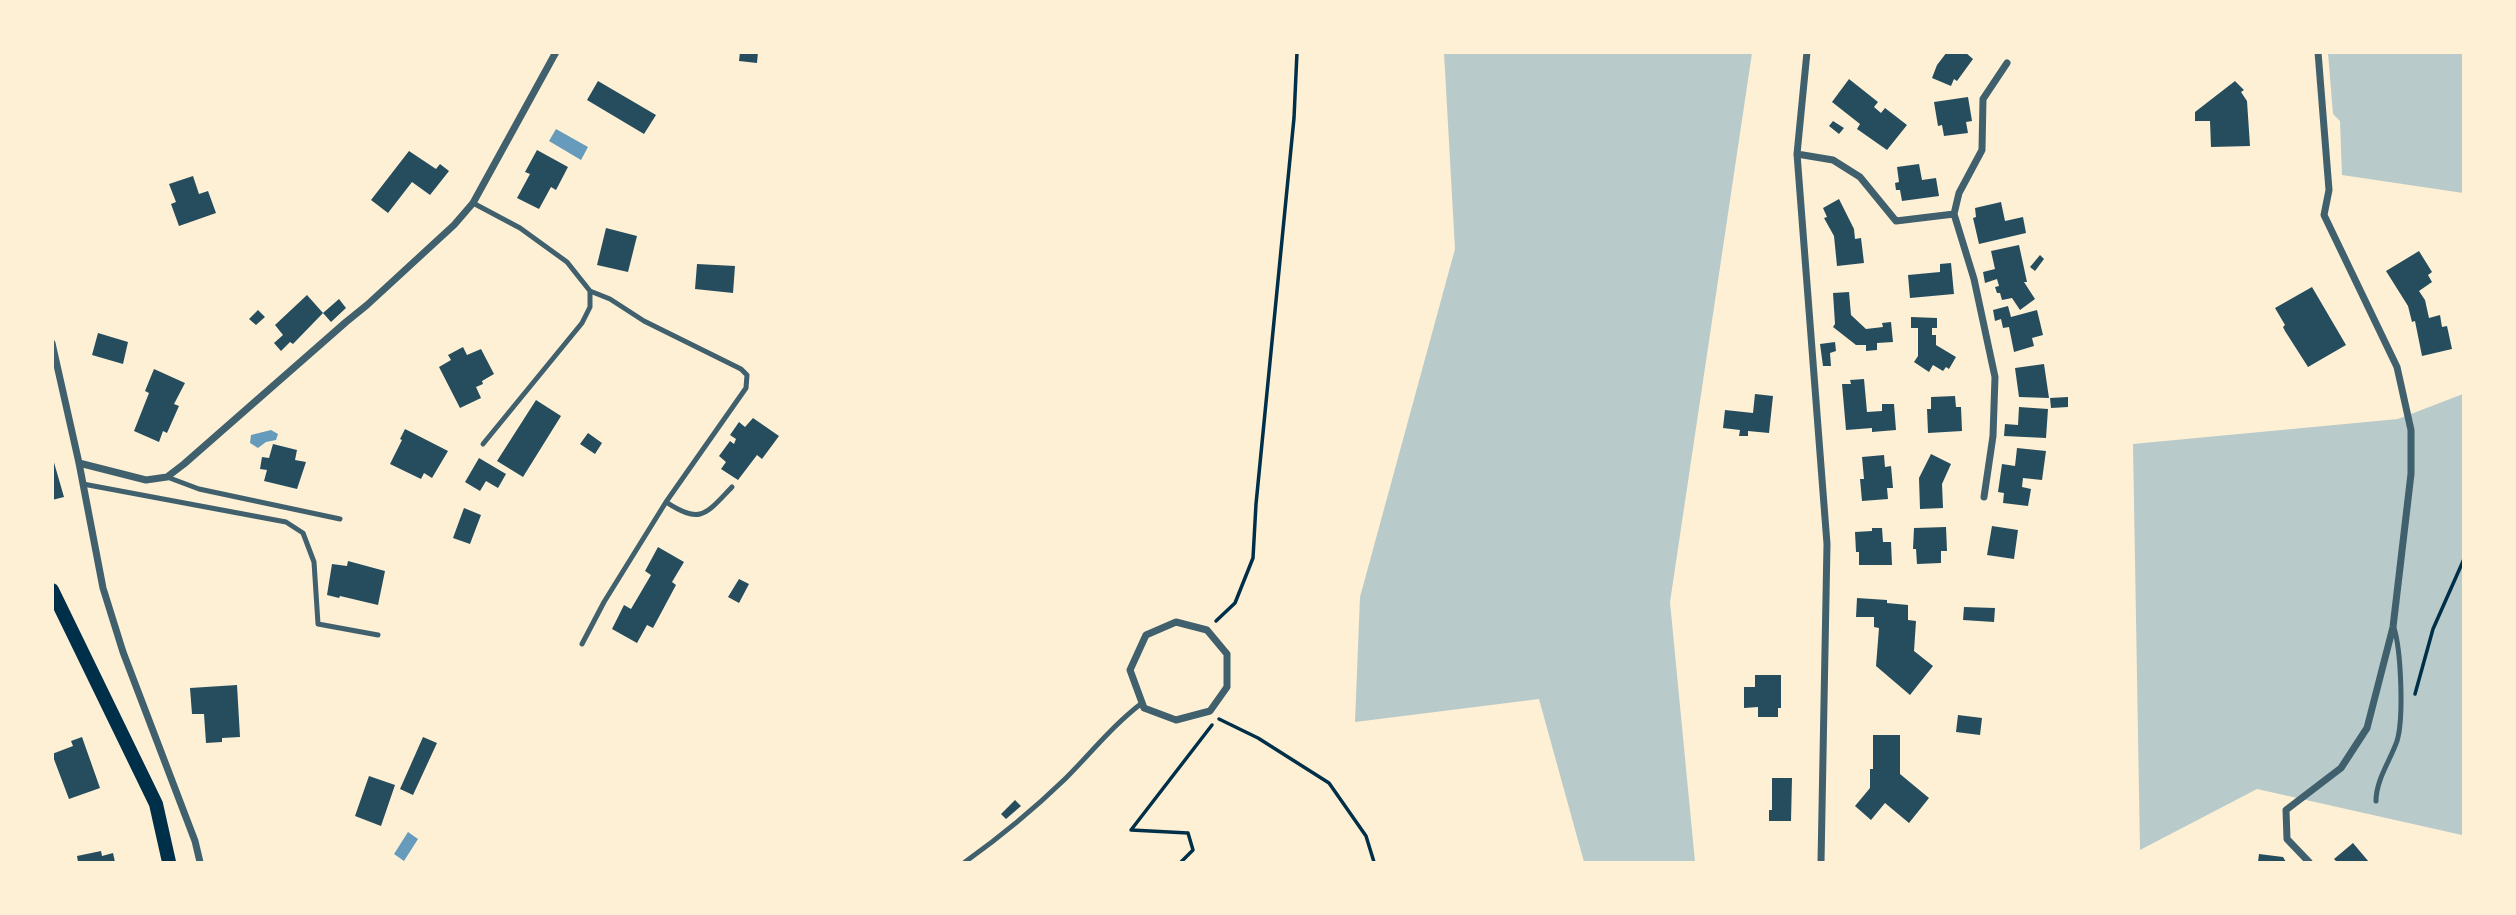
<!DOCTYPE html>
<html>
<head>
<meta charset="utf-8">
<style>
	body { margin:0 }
	#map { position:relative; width:2516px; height:915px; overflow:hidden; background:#fdf0d5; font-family:"DM Sans",sans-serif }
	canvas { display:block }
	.frame { position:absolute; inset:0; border:54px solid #fdf0d5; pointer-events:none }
</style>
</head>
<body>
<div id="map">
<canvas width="2516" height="915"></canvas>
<div class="frame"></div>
</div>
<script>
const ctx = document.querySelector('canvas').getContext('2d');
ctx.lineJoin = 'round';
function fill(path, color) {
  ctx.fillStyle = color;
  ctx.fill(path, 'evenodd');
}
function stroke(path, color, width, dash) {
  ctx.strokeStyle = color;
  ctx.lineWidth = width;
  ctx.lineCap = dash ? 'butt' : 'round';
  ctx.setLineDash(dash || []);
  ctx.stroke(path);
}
fill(new Path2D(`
	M1444,53H1752L1670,602L1695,862H1584L1539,699L1355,722L1360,597L1455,249Z
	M2328,53H2463V193L2342,175L2340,121L2333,114Z
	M2463,394V841L2462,835L2257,789L2140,850L2133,444L2398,419Z`), '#b9caca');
fill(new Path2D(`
	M556,129L588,147L581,160L549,141Z
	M271,430L278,434L276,440L266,442L258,448L250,443L251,435Z
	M408,832L418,839L404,861L394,854Z`), '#669bbc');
fill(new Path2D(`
	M740,52H758L757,63L739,61Z
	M1947,52H1965L1973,59L1957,81L1954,79L1951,86L1932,78L1937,65Z
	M1849,79L1878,102L1874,107L1881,113L1885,108L1907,125L1887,150L1857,129L1860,124L1832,102Z
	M598,81L656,115L644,134L587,100Z
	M2235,81L2244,90L2241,92L2247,101L2250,146L2211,147L2210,121H2195V112Z
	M1968,97L1972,121L1966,122L1968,133L1944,136L1942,125L1938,126L1934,102Z
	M1833,121L1844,128L1839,134L1829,126Z
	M537,150L568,167L556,190L551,187L539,209L517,198L530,174L525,172Z
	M409,151L436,169L440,164L449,171L430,195L412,182L388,213L371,200Z
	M1919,164L1922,180L1936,178L1939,196L1902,201L1900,190H1896L1895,183L1899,182L1897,167Z
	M193,176L199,194L208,191L216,213L179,226L171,204L176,202L169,184Z
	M1839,199L1854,229L1855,239L1861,238L1864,263L1837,266L1834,236L1824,218L1827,217L1823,208Z
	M2001,202L2005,221L2023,217L2026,233L1979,244L1973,218L1976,217L1975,208Z
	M606,228L637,236L628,272L597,265Z
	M2019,245L2027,282H2024L2035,299L2020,310L2012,298L2002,300L2000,293H1997L1995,287L1999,286L1997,279L1985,283L1983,272L1995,269L1991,251Z
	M2419,251L2432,272L2428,275L2432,282L2419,291L2425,300L2429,318L2440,315L2442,327L2447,326L2452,349L2422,356L2415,321L2412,322L2408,306L2386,271Z
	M2040,255L2044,259L2035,271L2030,267Z
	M1951,263L1954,294L1910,298L1908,275L1940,272V264Z
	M697,264L735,266L733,293L695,289Z
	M2312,287L2346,345L2308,367L2285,331L2283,327L2285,325L2275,308Z
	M1849,292L1851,315L1866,329L1883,327L1882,323L1891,322L1893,342L1877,343V350L1866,351V345H1856L1833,327L1835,324L1833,293Z
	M307,295L323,313L293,344L290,342L281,351L274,343L283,335L275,325Z
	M339,299L346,308L331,322L323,313Z
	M2008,306L2011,317L2037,310L2043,335L2032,338L2034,346L2014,352L2009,327L2003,328L2001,319L1995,321L1993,310Z
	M258,310L265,317L256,325L249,319Z
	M1911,317L1937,318V328H1932V335H1936V345L1956,357L1949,369L1946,367L1943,371L1933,365L1929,372L1914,362L1918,356V328H1911Z
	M98,333L128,342L123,364L92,355Z
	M1835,342L1836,351L1830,353L1831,366H1823L1820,344Z
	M463,347L467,355L481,349L494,374L482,381L483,384L476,387L481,398L460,408L439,367L451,360L448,355Z
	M2044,364L2049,398L2019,397L2015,368Z
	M154,369L185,383L174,404L179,406L167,433L163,431L159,442L134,431L149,393L145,391Z
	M1864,379L1867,412L1882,411V404H1894L1896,430L1872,432V428L1846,430L1842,384H1851L1850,380Z
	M1755,394L1773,396L1769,433L1748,431V436H1739L1740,430L1723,428L1725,410L1753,413Z
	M1955,396L1956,407H1961L1962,431L1928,433L1927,409H1931V397Z
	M2068,397V407L2051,408L2050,398Z
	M536,400L561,416L523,477L497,461Z
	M2019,407L2048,409L2046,438L2004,436L2005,424L2018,425Z
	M753,418L779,436L762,459L757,455L738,480L721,469L726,462L719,456L730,441L734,444L736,439L730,435L739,422L745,427Z
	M405,429L448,451L432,478L424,473L421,479L390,464L402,440L400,439Z
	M588,433L602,443L595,454L580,444Z
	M273,444L297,450L295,460L306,462L297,489L264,481L267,470L260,469L262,457L269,458Z
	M2017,448L2046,451L2042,480L2023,478L2022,487L2031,489L2028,506L2003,503L2004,493L1998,492L2002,464L2015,466Z
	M1931,454L1951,464L1942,484L1943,508L1920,509L1919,478Z
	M1884,455L1885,467L1891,466L1893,488H1887L1888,499L1862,501L1860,479H1864L1862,457Z
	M479,458L506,474L498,488L486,481L480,491L465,482Z
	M53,459L64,497L52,500V460Z
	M464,508L481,515L470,544L453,538Z
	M1992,526L2018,530L2014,559L1987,555Z
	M1946,527L1947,551H1941V563L1917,564L1916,549H1913L1914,528Z
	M1872,528H1882L1883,542H1891L1892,565H1859V552H1856L1855,532L1872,531Z
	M658,547L684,562L672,582L676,585L653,628L647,625L637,643L612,629L624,605L631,609L651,575L645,571Z
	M348,561L385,571L378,605L340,596L339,598L327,595L332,564L347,566Z
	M739,579L749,584L739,603L728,597Z
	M1857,598L1887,600V603L1908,605V620L1916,621L1914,651L1933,666L1910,695L1876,666L1879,628L1874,627V617H1856Z
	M1964,607L1995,608L1994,622L1963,620Z
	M1755,675H1781V708H1778V717H1758V707L1744,708V687H1755Z
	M237,685L240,737L222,738V742L206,743L204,714H192L190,688Z
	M1958,715L1982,718L1980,735L1956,732Z
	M1873,735H1900V774L1929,798L1909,823L1885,803L1871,820L1855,806L1870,788V769H1873Z
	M82,737L100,788L69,799L52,754L73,746L71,741Z
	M423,737L437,743L413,795L400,789Z
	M369,776L395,785L381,826L355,816Z
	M1772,778H1792L1791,821H1769V810H1772Z
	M1015,800L1021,806L1006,819L1001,814Z
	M2353,843L2358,849L2369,862H2337L2334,859Z
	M101,851L102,856L113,853L115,862H78L77,856Z
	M2259,854L2283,857L2286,862H2258Z`), '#264d5e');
stroke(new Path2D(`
	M1216,621L1235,603L1253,558L1256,504L1294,118L1297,52
	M2415,694L2433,629L2464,559
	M1219,719L1258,738L1329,783L1366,836L1374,862
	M1181,862L1193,850L1188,833L1131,830L1212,725`), '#003049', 3.5);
stroke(new Path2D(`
	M473,203L520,228L567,262L590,291V307L582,323L483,444
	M590,291L610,299L644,321L741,369L747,375L746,388L666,502C701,525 706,514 732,487
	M167,477L199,489L340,519
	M83,484L286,522L303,533L314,562L318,624L378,635
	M582,644L604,602L666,502
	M2376,801C2376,780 2390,761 2397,741C2404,718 2401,650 2394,628
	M965,862C1000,837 1034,809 1065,779C1091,753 1113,725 1142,703`), '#3f606c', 5);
stroke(new Path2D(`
	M1807,52L1797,154L1827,544L1821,862
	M1797,154L1833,160L1860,177L1896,221L1954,214L1974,279L1995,377L1993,436L1984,497
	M1954,214L1959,193L1982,150L1983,99L2007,63
	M52,343L79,463L103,588L123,652L195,841L200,862
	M79,463L146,480L167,477L184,464L346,322L367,305L454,225L473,203L556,52
	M1176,622L1207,630L1227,654V687L1210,711L1176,720L1144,708L1130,670L1146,635Z
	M2309,862L2287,839L2286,810L2341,768L2367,728L2393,627L2411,474V430L2397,367L2324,215L2329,190L2318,52`), '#3f606c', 7);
stroke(new Path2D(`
	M52,590L156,804L169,862`), '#003049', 14);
</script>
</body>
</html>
